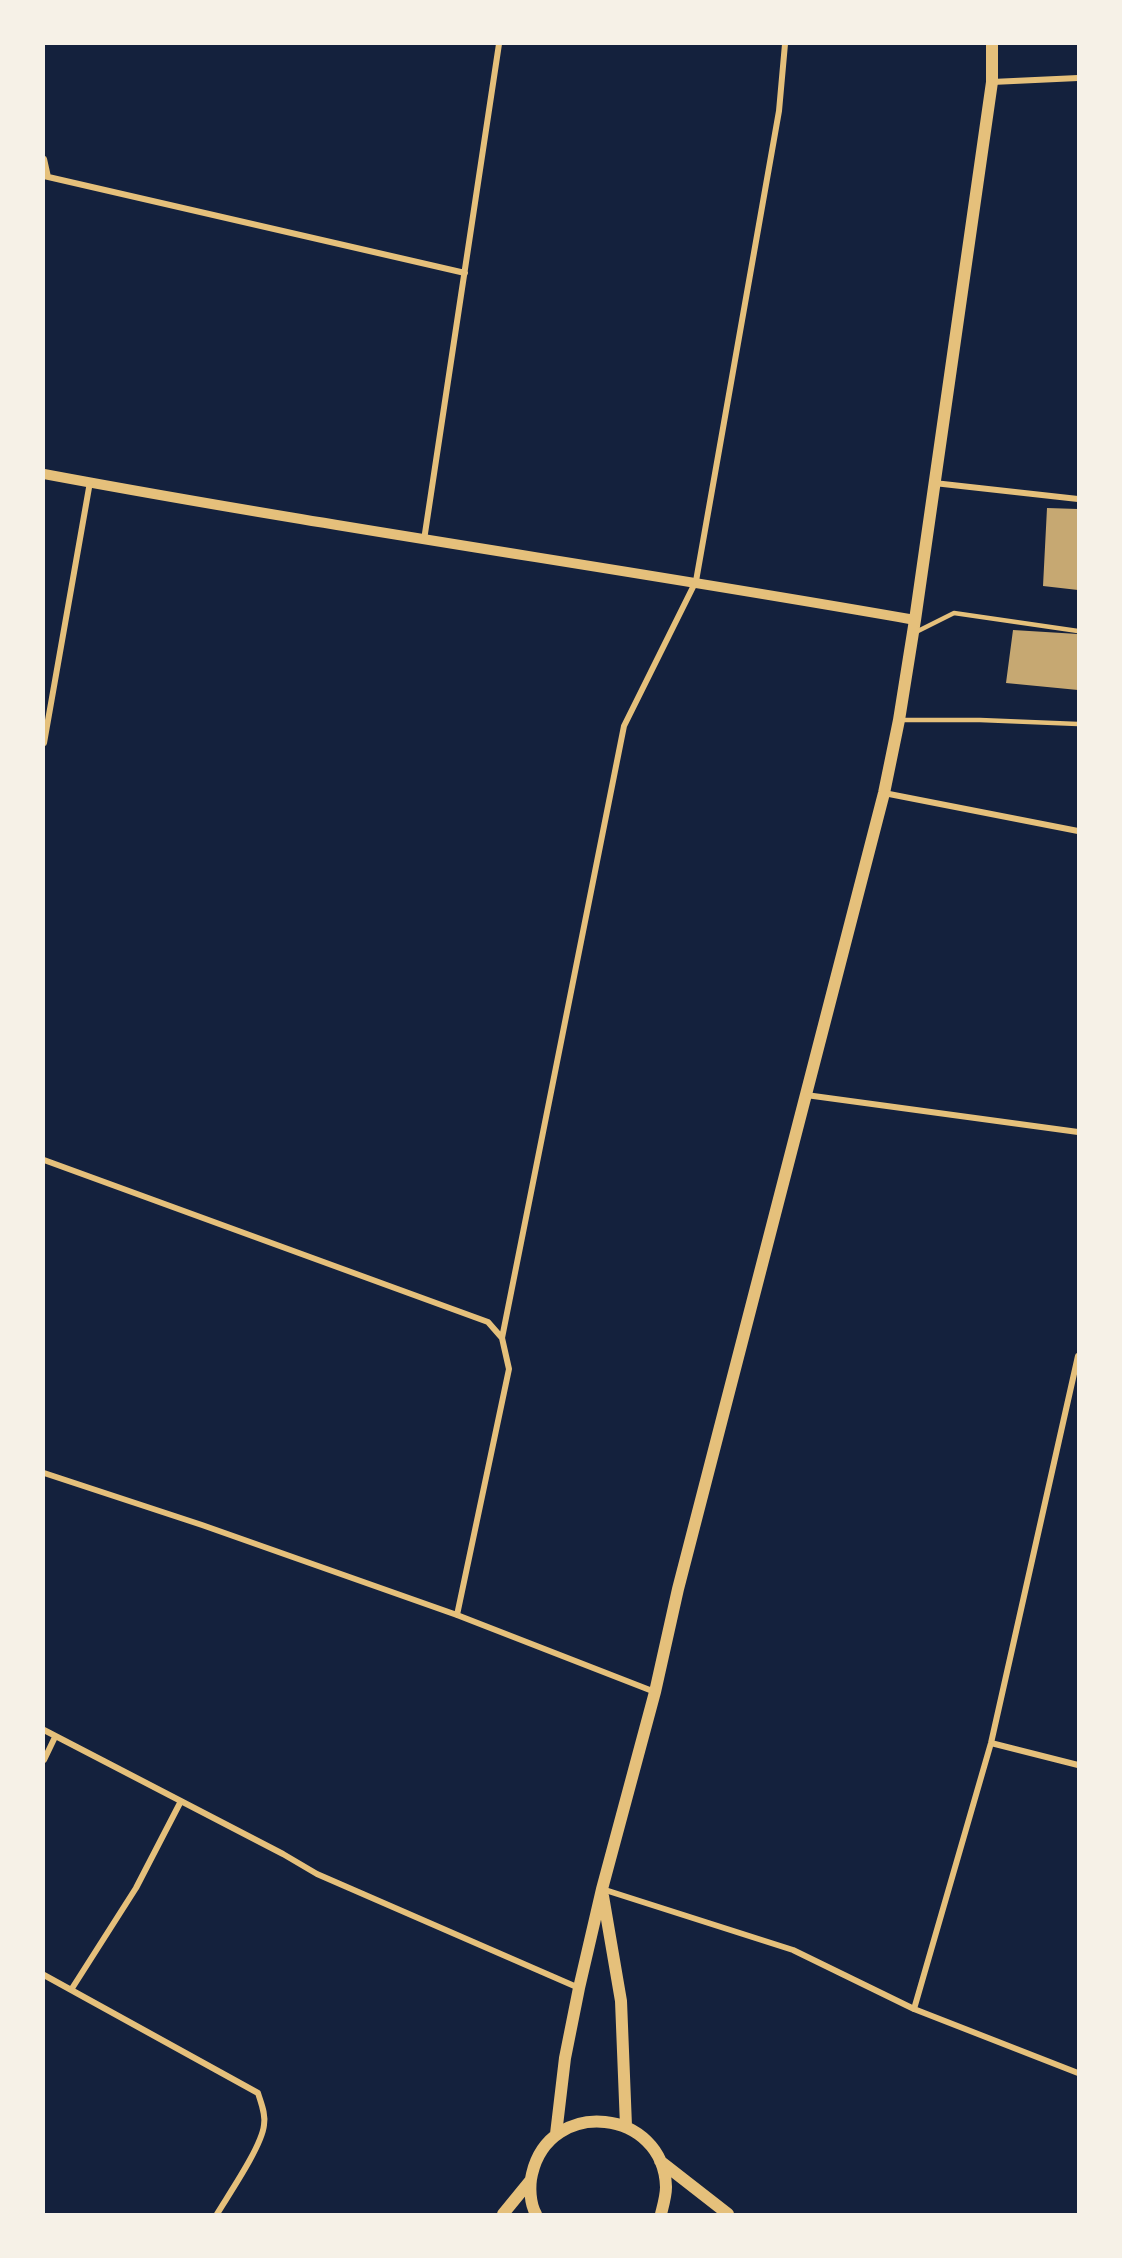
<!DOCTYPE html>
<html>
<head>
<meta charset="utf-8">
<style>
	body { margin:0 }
	#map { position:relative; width:1122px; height:2258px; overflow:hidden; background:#14213d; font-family:"Titillium Web",sans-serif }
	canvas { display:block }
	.frame { position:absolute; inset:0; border:45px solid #f6f1e7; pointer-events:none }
</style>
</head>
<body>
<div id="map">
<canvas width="1122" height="2258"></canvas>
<div class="frame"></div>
</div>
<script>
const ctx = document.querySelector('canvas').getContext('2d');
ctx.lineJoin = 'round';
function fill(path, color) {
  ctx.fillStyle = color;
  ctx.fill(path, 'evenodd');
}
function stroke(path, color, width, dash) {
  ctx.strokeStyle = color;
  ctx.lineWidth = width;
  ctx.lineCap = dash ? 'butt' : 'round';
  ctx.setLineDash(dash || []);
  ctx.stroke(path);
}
fill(new Path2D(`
	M1047,508L1078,509V590L1043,586Z
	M1013,630L1078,634V690L1006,683Z`), '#c6a872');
stroke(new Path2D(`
	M916,632L954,613L1078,631
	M899,720H980L1078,724`), '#e5c07b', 4.5);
stroke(new Path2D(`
	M992,82L1078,78
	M44,159L48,177
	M44,176L465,273
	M934,483L1078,499
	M424,540L499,44
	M44,743L90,482
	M884,793L1078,831
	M806,1095L1078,1132
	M44,1160L488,1322L502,1338L509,1369L457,1615
	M502,1338L624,726L696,581L779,111L785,44
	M44,1473L202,1525L457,1615L655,1692
	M44,1730L283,1854L317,1874L579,1988
	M991,1743L1078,1765
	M44,1760L55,1737
	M602,1889L793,1950L914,2009L1078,2073
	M44,1975L258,2093C261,2103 266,2114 264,2125C262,2146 229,2194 217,2214
	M71,1990L136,1888L181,1801
	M914,2009L991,1743L1078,1356`), '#e5c07b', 6);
stroke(new Path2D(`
	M44,474C333,528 625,569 915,620`), '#e5c07b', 10);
stroke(new Path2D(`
	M603,1896L621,2001L626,2126
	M556,2134L565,2058L579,1988L602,1889L655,1692L678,1589L884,793L899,720L915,620L992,82V44
	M660,2161L728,2214
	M503,2214L530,2181
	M536,2214C530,2204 529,2186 532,2174C550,2096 664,2109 666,2187C666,2196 663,2206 661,2214`), '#e5c07b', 12);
</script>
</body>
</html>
